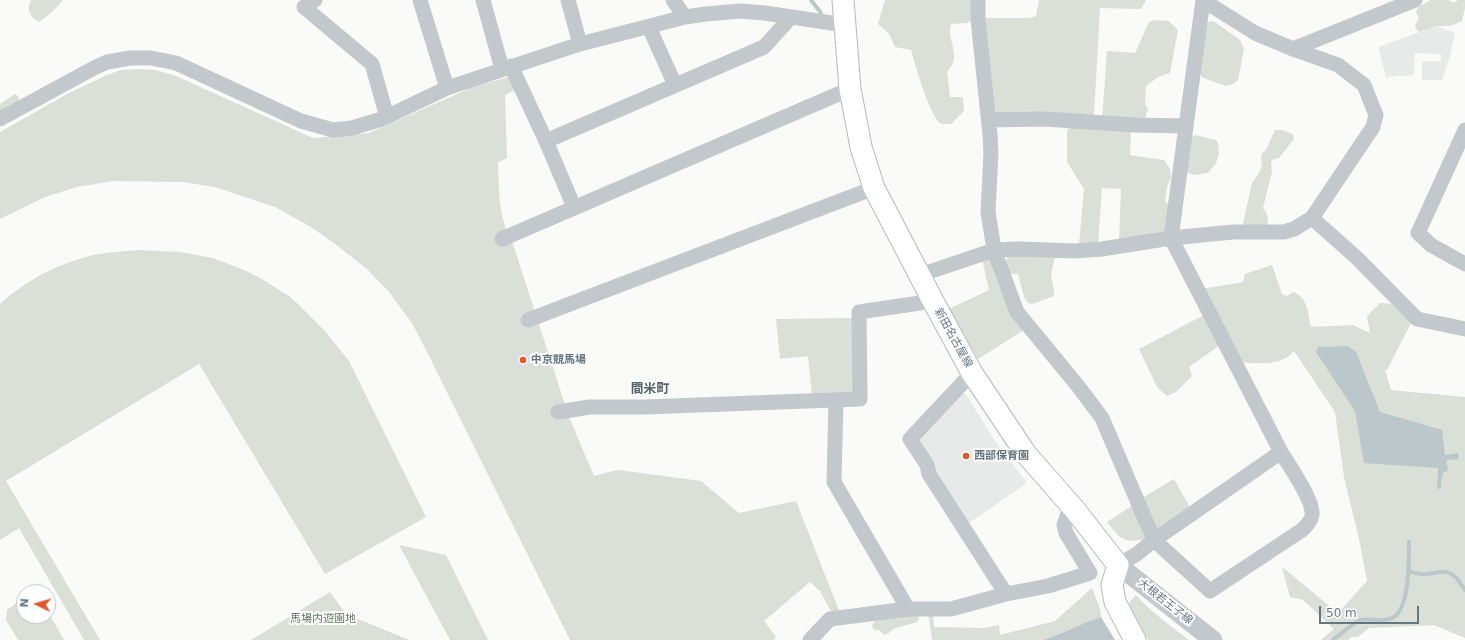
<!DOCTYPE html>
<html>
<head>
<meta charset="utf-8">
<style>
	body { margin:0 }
	#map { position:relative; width:1465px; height:640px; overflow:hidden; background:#fafaf8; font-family:"DejaVu Sans",sans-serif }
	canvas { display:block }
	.north { position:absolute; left:16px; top:584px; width:40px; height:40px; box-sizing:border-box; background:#fff; border:1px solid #c1c8cd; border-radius:50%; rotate:275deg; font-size:11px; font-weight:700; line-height:16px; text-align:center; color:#657683 }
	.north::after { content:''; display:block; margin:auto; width:14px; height:18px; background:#e4572e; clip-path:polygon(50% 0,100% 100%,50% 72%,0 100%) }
	.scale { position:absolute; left:1319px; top:606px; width:100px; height:18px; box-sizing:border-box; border:2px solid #657683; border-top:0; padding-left:5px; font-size:12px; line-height:14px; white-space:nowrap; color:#657683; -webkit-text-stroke:3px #fff; paint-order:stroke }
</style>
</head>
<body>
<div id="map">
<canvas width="1465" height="640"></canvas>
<div class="north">N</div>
<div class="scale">50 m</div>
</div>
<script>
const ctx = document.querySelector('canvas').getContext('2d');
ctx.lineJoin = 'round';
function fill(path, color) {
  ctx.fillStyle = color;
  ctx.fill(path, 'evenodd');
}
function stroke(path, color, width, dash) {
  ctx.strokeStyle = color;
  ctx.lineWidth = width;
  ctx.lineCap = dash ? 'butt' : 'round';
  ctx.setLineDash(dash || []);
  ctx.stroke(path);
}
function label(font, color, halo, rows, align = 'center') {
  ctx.font = font + ' "DejaVu Sans","Noto Sans JP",sans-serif';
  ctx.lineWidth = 4;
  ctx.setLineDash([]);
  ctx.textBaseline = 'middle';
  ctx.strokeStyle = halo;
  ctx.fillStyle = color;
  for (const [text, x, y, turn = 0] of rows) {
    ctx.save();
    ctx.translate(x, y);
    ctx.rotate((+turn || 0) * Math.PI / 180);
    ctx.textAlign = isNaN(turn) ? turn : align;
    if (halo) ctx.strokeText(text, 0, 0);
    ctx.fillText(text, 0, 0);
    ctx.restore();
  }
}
fill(new Path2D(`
	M1437,26L1455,33L1450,56L1442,80H1422V63L1425,61H1441V54L1415,53L1414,75L1386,77L1378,47Z
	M957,394H966L993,438L1027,483L966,525L917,442Z`), '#e8e9e9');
fill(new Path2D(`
	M31,0H63L52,12L39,22C30,18 26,9 31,0Z
	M885,0H974L972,20L967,23L951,24C946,41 963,55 947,72L950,97H963L964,111L951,124H941C929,115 916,67 911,50L895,47L889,34L878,24Z
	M1039,0H1146L1141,9L1100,8L1094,116L993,114L982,18H1029L1036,16Z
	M1431,0H1448L1454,3L1458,0H1465V8L1462,21L1450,26H1437L1419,32L1416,29L1415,26L1419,18L1416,12L1418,7Z
	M1155,20L1169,21L1178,30L1170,73L1158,77L1146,86L1145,104L1148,109L1145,118L1102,120L1107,51L1135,53L1149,22Z
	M1210,21L1215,22L1240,40L1244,49L1238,80L1233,84L1226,86L1203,78L1200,74L1206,25Z
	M137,69L156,70L176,76L313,138L369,133L475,86L509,77L515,90L505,95L507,158L498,162C499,188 498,218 512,241L569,417L594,476L618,470L701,481L739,513L796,501L840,613H832L820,591L810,582L764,621L776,637L774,640H570L428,354L412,323L389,292L367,269L339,247L311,227L275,207L215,187L182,182L112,181L77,187L45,197L0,219V132L69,93L107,75L121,70Z
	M15,94L18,96L19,101L0,111V104Z
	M1070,126L1131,132L1130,155L1164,160L1170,169L1171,178L1167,187L1165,201L1170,207L1167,232L1119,241L1121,189L1102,188L1098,245L1079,244L1084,189L1067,162V131Z
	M1275,130H1282L1293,134L1294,139L1279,158L1274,159L1271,163L1272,172L1263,208C1268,215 1269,219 1267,227L1245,226L1243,223L1252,183L1259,173L1262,165L1261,157L1262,153L1266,150Z
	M1195,135L1216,140L1218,143L1219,154L1216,163L1208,173L1194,175L1187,172L1191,137Z
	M139,250L179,252L213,258L244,270L260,278L289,296L299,305L325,331L349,361L426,517L325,574L199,364L6,481L100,640H84L19,528L0,540V304C27,279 63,261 99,254C112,252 126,251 139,250Z
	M1009,255L1055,257L1051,275L1054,291V296L1032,304L1028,303L1024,297L1018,274H1010L1006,260Z
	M990,257L1024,330L978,359L949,309L989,290L982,259Z
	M1272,265L1282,294L1287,296L1293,292C1309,299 1307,311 1311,327L1353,325L1370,333L1367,316L1380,303L1395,304L1411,323L1387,370H1385L1391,390L1465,397V638L1434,625L1369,628L1358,637H1351L1348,640H1321L1334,629L1303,600L1290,597L1282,567L1338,613L1367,581L1359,539L1344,477L1335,412L1294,351C1282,366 1258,364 1240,362L1201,289L1243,282L1245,274Z
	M1204,315L1220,345L1189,367L1192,376L1176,392L1167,396L1157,387L1139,349Z
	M853,318L854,392L812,396L808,356L780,359L776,319Z
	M1174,479L1191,509L1157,534L1142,498Z
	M1133,505L1145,539C1123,543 1121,540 1107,522Z
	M399,545L446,555L488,640H450Z
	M1092,588L1100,609L1101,617L1043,640H932V639L928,613H933L934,627L983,628L999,625L1000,635L1055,621Z
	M330,592L346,614L409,640H251Z
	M1136,595C1151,612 1171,626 1189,640H1148L1133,615L1129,603Z
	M22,599L24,600V616H48V612L64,640H18L6,620L7,610Z
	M918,615L919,619L917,622L893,629L889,633L884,635L879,630H875L872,627L873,623L880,617Z`), '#dadfd7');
fill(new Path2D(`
	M1348,346L1356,352L1380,412L1442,430L1445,455L1458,453L1459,459L1446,460L1448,471L1443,472L1442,478H1438V468L1364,463L1355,411L1316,352L1318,347Z
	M1101,617L1115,640H1043C1063,633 1081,624 1101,617Z`), '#bbc7cb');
stroke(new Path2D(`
	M811,0L821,13
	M1439,487L1440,473
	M1409,571C1427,580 1441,566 1453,575C1458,578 1461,585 1465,590
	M1333,640C1340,635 1354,622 1361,620C1371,618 1383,623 1392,618C1410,611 1409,558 1409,542`), '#bbc7cb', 4);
const secondary = new Path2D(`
	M843,0L850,89L861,147L874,188L933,301L972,373L1026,454L1075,510L1118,565L1112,585L1115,602L1135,640`);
stroke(secondary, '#b3babf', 23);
stroke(new Path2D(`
	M315,0L304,7L372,64L387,117
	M420,0L447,88
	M483,0L502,69
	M568,0L580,44
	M673,0L685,17
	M978,0V19L990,135L991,152L988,212L994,250L1017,312L1078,386L1102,418L1154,540L1210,591L1302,530C1306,526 1311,522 1312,515C1314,500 1289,466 1281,452
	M1204,1L1255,33L1293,49L1338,65L1364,85L1376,115L1373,127L1312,218
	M649,27L675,85
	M1293,49L1415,0
	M511,66L546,141L574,207
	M0,119L94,68L107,62L130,58H151L176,63L301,121L333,130L352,128L382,119L447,88L580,44L685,17L706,14L740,11L765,13L845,25
	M989,120L1044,119L1135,125L1186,126
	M1465,130L1418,233L1431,245L1465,264
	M546,141L764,47L791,17
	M502,239L850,89
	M920,275L994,250L1019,249L1075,251L1102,249L1171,238L1233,232H1284L1294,229L1312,218L1357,258L1417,319L1465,329
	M528,320L874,188
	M972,373L910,439L927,465L929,474L1006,594
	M836,401L834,482L908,609
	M558,412L590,407H645L860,399L859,312L933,301
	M1118,565L1137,554L1154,540L1281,452L1171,238L1203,0
	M810,640L830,619L908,609H951L1006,594L1048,586L1090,573L1066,533L1064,525L1071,505`), '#c3c8cc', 15);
stroke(new Path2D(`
	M1118,565L1213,640`), '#c3c8cc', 19);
stroke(secondary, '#fff', 21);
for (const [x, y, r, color] of [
	[523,360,4,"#e4572e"],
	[966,456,4,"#e4572e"]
]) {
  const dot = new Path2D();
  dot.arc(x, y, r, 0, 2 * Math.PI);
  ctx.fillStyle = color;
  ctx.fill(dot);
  stroke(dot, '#fff', 1.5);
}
label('11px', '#657683', '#fff', [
	["新田名古屋線",953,338,61],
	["大根若王子線",1165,602,38]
]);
label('bold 11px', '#657683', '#fff', [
	["中京競馬場",531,360],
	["西部保育園",974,456]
], 'left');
label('11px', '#687a64', '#fff', [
	["馬場内遊園地",323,619]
]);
label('bold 13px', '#57646e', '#fff', [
	["間米町",650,390]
]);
</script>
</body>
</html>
